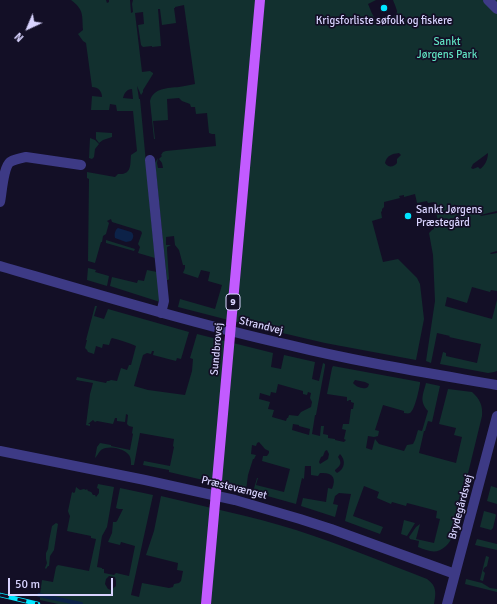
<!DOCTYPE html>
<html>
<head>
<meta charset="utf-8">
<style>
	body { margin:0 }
	#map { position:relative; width:497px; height:604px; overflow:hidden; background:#130f26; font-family:Signika,sans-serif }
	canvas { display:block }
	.north { position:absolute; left:8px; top:8px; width:40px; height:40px; -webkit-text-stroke:3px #130f26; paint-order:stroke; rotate:224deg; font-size:11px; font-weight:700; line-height:16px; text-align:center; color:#d9d4ff }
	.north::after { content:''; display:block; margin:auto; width:14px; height:18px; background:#d9d4ff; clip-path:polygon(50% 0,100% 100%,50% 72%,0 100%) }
	.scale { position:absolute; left:8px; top:578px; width:105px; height:18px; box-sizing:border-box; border:2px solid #d9d4ff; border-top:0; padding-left:5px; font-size:12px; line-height:14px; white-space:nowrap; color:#d9d4ff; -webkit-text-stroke:3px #130f26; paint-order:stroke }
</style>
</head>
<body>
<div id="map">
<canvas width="497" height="604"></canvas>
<div class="north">N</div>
<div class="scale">50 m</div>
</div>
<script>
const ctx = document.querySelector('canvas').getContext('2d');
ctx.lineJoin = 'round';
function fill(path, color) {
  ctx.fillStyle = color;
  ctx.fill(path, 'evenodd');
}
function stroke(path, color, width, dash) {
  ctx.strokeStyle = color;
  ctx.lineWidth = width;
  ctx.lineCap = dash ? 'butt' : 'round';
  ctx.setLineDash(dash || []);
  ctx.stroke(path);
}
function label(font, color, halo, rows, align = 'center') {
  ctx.font = font + ' Signika,sans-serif';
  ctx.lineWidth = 3.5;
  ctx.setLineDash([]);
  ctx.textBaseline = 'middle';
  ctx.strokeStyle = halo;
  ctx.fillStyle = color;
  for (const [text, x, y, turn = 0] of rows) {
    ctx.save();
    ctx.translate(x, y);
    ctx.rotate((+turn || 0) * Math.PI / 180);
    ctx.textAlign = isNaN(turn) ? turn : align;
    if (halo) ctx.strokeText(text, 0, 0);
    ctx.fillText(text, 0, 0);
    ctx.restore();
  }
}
fill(new Path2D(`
	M71,0H106L107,3L109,2V0H130L131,13L133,12L132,4L133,0H376L368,4C370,8 373,18 377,21C383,23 395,18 397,12C397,9 394,3 393,0H497V211L480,215L481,216L497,213V251L490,253L491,254L497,253V291L491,290L490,292L472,287L467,303L447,297L445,306L492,319L497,300V371L494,372L488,373L440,364L443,352L446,353V356L477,363L481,344L449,337L450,336L437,333L431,363L426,361L435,301L433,255L429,233L432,230L434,229L433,223L438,222L434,202L428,203L427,201L417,203L415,194L404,197V195L399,196L400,198L384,202V207L382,209V211L381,212L382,218L372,221L383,262L398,259L417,278L420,284L424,319L416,360L325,343L244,324L178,307L180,299L215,309L222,285L208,281L210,272L201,270L198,278L183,273L185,268V265H183L179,250L175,245L174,236L166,237V245H171L167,247V250L169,279L168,280H167L155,163L158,158L157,163L158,168H163L162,163L159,159L162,156L161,155L163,152L166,151L216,146L215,134H212L209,133L207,113L196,114L195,107H191L190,104L182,101L179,98L167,99L168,120L153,121L155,139H154L150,101C153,88 168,88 179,87C185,86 190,85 195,84L184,5L175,7V8H174L176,23L162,25L160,9H158L161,46L152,47V46L143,47L141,45L138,25L144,24L143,12L135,13L142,72L150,71L153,73V74L143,90V92L141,95L137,86L139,99H140L155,258L138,253L140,247L138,244L142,233L141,231L112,222L111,219L107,221L109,223L106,234L103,236L102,242H101L95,263L88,261L89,179L87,178V172L115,177L118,174C132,175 130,165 131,155L137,151L133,111H117L116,105L110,104L109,110H91L92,96L102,97C102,91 98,87 92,87L86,43L83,41L78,34L83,30C82,14 84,10 71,0ZM132,89L133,99L123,98C124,93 127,89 132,89ZM399,153L401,155L397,159V163C394,167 388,168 385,163C387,155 392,154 399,153ZM488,153C488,159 485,166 480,169L478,167L473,169L471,168L473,164Z
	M96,132L112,133V137L103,140L99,143L96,139Z
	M90,138L95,140L99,144L95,149L94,157L92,159L89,158Z
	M106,240L135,249L134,251L106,243Z
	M88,268L96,270L95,272L109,276L107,286L87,280Z
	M147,270L157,272L160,302L110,286L112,277L137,283L138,280L144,281Z
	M95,306H97L94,316L104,319L108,309L189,332L181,359L177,358L176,361L153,355L154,351H152L151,354L147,353L143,355L134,386L148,390L185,395L192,371L193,359L190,358L197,334L273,353L271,367L281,369L284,355L315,362L312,379L319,381L323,363L325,364V366L316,415H315L312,434L320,436L321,426H324L323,434L328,435V438L335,439V440L344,442L346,440L344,439L346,430L342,429L343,424H349L351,409H353L354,403L351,402V400H349L348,401H347V397L327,394L332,368L333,366L420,382V384C419,389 415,410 410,413C408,414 406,413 404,413V411L383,405L375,430L379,431L378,436L374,437L368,436L366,448L372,450L375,439L379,444L404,451L407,445L413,444L415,440L418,430L422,431L428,411C419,401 423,395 426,383L440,386L432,422L428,421L425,431H424L419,453L456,463L462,437L454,435L456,428L439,424L448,389L472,392C480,399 483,406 482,416L453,535C451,540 449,543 446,546C436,555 429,551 418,547L419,541L410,539L409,537L416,527L420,524L416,539L434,543L440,519L436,518L437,511L430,509L407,503L406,506L392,502L391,504L377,498L379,492L364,486L353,516L383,527L380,534L345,521L351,494L339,493L335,496L333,504L338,505L335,517L301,506L303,498L326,502L328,488L332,489C337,477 332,472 320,473L318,476L311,475V466H305L304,479L302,478L296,504L253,492L257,478H258L256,485L284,492L290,469L262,461L263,456H267L269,453V451L265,449L259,442L257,443L256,446L252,445L251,454L256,455L254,459H253L248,475L246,490L169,472V470L143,465L144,461L170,466L174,447L173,446L174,439L140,433L134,465H131C131,461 131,458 129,455C123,448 109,445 101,450C99,452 97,456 95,458L97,447L100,443L111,445V446L130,450L133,434L132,433L133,427L129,426L127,424L128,415L126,414L125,422L117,421V418H115L113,424L97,421L95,422L93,420L88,424H90V426L86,425L90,394L93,383L76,380L77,377L106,383L107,381H109L111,380L117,381L121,368L127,370L129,365H131L136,346C129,343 121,340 112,338L111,339L109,345L103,344L102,348L96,346L94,354L88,352L87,350L85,348L87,340H86ZM355,380L365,382L369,384L368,387C364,390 356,387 353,383ZM278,384L303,391V394L307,395L308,392L311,393L310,398L312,402L311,407L301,412L298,416L289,415L288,418H287L286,421L272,417L274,410L268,409L270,402L259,399L260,393L270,396L271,392L276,393ZM293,424L299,425V426L310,429L309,435L292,430ZM327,450L329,454L328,459L320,464L319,462L321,457L323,456L325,451ZM340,454C346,460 345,469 337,473L335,471V470C341,465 342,463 338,457Z
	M98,484L114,487L107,527L102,536L97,567L102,568V569H104V573L114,575L116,573L129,576L135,546L121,542L120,545L108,542L112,533L113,522H116L117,521L123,509H119L116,508L120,488L153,495L131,595L139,597L142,583L169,588L173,587L174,584L179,583L181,581L183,571L177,570L178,563L146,555L154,531L161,496C206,507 251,516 296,530C340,544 383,562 427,579C437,586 436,593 434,604H58L40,600V594L42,580L53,582L56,567L58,565L89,571L96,539L91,538V536L67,531L70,516L69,514L68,511L72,492L74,493L75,492L76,487L80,490L84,489L86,490L87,489L88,491C91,492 91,491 93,495H95L96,497L99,493V489L97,488ZM109,576L115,577L116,581V586L111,590L108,589L105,584L106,579Z
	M491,486L497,488V504L487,501Z
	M484,511L495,514L496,515L493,528L491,530L480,527Z
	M404,520L415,523L407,536L401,534Z
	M56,523L58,524L54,550L50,556L49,566H48L46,569L45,568L47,563L46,559V553L48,549L49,541L52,526Z
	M477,539L497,544V550L475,545Z
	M486,556L489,557L487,566L484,568L483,571L485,573L483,581L480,580Z
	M466,579L482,583L490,588L497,589V592L465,584Z`), '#12302f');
fill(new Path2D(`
	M118,228L131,232C134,234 134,238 131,241L126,242L115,238C114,234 115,230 118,228Z`), '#0c2248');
stroke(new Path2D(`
	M39,595L81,604`), '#0c2248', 4);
stroke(new Path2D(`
	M488,0L497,9
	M150,160L164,301L161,313
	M0,202C2,193 3,168 10,162C15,159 21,158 26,157L81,165
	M0,266C96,294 192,323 289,345C358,362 428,373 497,385
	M0,451L145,480L235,500L300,519L331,529L455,574
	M447,604L497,416`), '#3d3a85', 10);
stroke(new Path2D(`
	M206,604L260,0`), '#c25bff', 10);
const rail = new Path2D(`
	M0,595L38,604`);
stroke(rail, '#00e5ff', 4.5);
stroke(rail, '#130f26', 3, [9]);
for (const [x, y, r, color] of [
	[384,8,4,"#00e5ff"],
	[408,216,4,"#00e5ff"]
]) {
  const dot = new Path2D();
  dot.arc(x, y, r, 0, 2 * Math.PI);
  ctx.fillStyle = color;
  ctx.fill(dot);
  stroke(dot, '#130f26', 1.5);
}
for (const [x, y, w] of [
	[233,302,14]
]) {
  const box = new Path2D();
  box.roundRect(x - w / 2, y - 8, w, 16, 3);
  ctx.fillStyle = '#130f26';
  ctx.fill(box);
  stroke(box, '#d9d4ff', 1);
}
label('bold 10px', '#d9d4ff', null, [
	["9",233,302]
]);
label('11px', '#d9d4ff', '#130f26', [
	["Krigsforliste søfolk og fiskere",384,21],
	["Sankt Jørgens",416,210,"left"],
	["Præstegård",416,223,"left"]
]);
label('11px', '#5fe0c0', '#130f26', [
	["Sankt",447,42],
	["Jørgens Park",447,55]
]);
label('11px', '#d9d4ff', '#130f26', [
	["Strandvej",261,326,14],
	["Sundbrovej",217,349,-85],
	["Præstevænget",234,488,14],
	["Brydegårdsvej",461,507,-75]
]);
</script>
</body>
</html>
